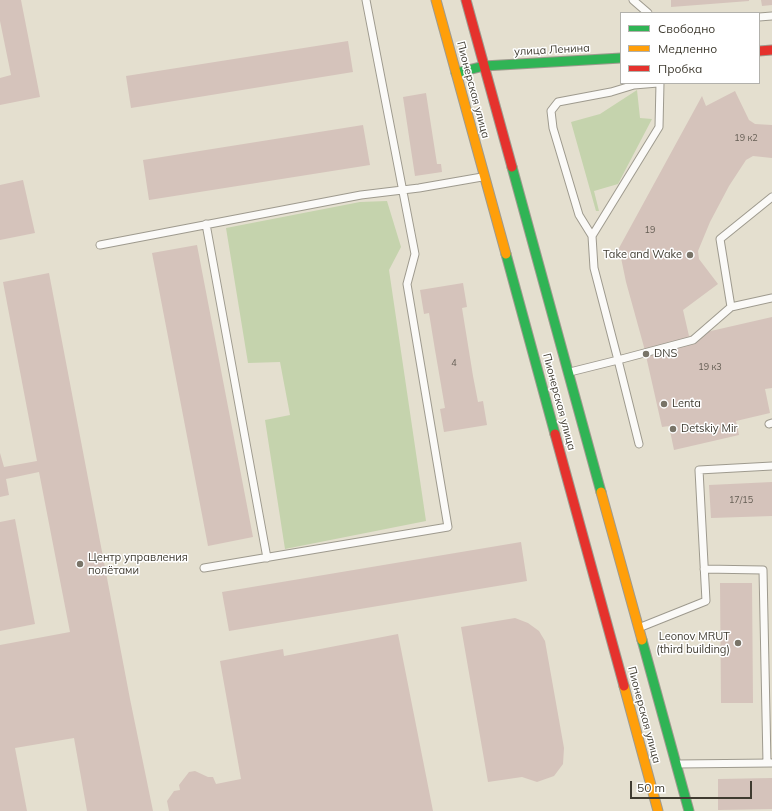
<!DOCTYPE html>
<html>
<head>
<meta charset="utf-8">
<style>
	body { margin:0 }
	#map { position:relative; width:772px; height:811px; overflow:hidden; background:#e4dfcf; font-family:Mulish,sans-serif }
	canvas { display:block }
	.legend { position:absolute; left:620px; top:12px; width:140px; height:72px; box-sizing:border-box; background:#fff; border:1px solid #b2b1ac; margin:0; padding:5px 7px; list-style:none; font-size:12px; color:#3f3b30 }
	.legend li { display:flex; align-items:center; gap:8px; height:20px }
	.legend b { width:20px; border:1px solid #b2b1ac }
	.scale { position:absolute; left:630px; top:781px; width:122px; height:18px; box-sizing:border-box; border:2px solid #3f3b30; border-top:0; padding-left:5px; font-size:12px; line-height:14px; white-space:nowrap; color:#3f3b30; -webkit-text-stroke:3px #fff; paint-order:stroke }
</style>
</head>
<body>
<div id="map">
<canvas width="772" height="811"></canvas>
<ul class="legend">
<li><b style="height:5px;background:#30b455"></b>Свободно</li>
<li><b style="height:5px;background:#ff9f0a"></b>Медленно</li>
<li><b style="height:5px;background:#e5322d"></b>Пробка</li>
</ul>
<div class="scale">50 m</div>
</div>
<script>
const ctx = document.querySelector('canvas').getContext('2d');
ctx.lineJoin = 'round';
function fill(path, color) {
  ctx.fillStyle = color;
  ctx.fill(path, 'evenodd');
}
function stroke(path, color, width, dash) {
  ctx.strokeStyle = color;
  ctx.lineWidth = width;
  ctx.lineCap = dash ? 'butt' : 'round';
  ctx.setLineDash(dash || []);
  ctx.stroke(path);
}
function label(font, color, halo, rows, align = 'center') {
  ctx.font = font + ' Mulish,sans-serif';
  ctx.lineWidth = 3;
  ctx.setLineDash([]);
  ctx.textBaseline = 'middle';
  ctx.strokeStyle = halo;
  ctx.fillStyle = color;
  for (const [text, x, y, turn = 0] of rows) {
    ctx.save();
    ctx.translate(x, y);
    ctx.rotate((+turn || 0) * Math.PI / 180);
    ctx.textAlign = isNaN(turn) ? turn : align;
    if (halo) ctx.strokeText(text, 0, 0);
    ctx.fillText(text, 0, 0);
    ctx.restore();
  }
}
fill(new Path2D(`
	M637,90L640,118L652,119L618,184L594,191L599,211H596L571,122L600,114Z
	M387,201L401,247L389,270L426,521L285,549L265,420L290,415L280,362L248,363L226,228L360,202Z`), '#c5d3ad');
fill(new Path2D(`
	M0,0H21L40,97L0,105V78L11,75L0,21Z
	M671,0H749V1L671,7Z
	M761,0H772V5L762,6Z
	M348,41L353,72L131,108L126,76Z
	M735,91L749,120L755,124L772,125V158L753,156L746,160L729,186L710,222L698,251L699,259L718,284L683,310L689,336L772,317V388L765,389L770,413L736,421L739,435L674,450L669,426L662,427L644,347L626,282L619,248L702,96L706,106Z
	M426,93L437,164H441L442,172L415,176L403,97Z
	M363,125L370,165L149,200L143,160Z
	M23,180L35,233L0,240V185Z
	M197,245L253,537L208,546L152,253Z
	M49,273L130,699L153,811H87L74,738L15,748L27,811H0V645L70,632L39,472L6,479L9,495L0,497V453L4,467L37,461L3,282Z
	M463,283L467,307L462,308L473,376L478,402L483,401L487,425L444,432L440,409L445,408L435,350L429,313L424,314L420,290Z
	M772,482V516L711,518L709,485Z
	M15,519L35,624L0,631V522Z
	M521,542L527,581L229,631L222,592Z
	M720,583H752L753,703H721Z
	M515,618L528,623L539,631L545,641L564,748L563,764L554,776L537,782L522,777L488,782L461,627Z
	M398,634L433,811H169L167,801L174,791L180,790L179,785L189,772L195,771L208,777H213L216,784L241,779L220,661L283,649L284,656Z
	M772,778V809L718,810V779Z`), '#d5c3bb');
const lane = new Path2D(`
	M633,0L648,13
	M759,17L772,16
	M660,83L659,127L592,236L594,268L618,360L693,340L731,307L772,298
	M206,224L267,558
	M592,236L579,215L553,128L551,111L558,102L611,92L634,85L658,83
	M100,245L361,195L419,188L482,177
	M731,307L720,239L772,197
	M570,372L618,360L639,444
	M769,424L772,423
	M204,568L448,527L407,284L415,254L366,0
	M704,569L763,570L767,763
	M641,627L706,601L699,470L772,466
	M678,764L772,763`);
const fast = new Path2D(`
	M456,73L484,66L621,58
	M512,167L601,492
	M506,254L555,434
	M642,640L689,811`);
const slow = new Path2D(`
	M436,0L506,254
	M601,492L642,640
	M624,686L658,811`);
const jam = new Path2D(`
	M466,0L512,167
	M759,51L772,50
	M555,434L624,686`);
stroke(lane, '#9e9a8e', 9);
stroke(fast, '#9e9a8e', 11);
stroke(slow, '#9e9a8e', 11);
stroke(jam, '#9e9a8e', 11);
stroke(lane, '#fbfaf8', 7);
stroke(fast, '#30b455', 9);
stroke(slow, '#ff9f0a', 9);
stroke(jam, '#e5322d', 9);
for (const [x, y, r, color] of [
	[690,255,4,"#797468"],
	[646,354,4,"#797468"],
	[664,404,4,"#797468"],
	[673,429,4,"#797468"],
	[80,564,4,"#797468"],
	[738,643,4,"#797468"]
]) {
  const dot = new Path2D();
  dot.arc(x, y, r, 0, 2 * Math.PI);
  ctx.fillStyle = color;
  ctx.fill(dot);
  stroke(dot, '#fff', 1.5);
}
label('9px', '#645d53', null, [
	["19 к2",746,138],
	["19",650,230],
	["4",454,363],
	["19 к3",710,367],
	["17/15",741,500]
]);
label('11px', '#3f3b30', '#fff', [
	["улица Ленина",552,50,-3],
	["Пионерская улица",473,90,75],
	["Пионерская улица",559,402,75],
	["Пионерская улица",644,715,75]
]);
label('11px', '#3f3b30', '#fff', [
	["Take and Wake",682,255,"right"],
	["DNS",654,354],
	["Lenta",672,404],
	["Detskiy Mir",681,429],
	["Центр управления",88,558],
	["полётами",88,571],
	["Leonov MRUT",730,637,"right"],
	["(third building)",730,650,"right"]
], 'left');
</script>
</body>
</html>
